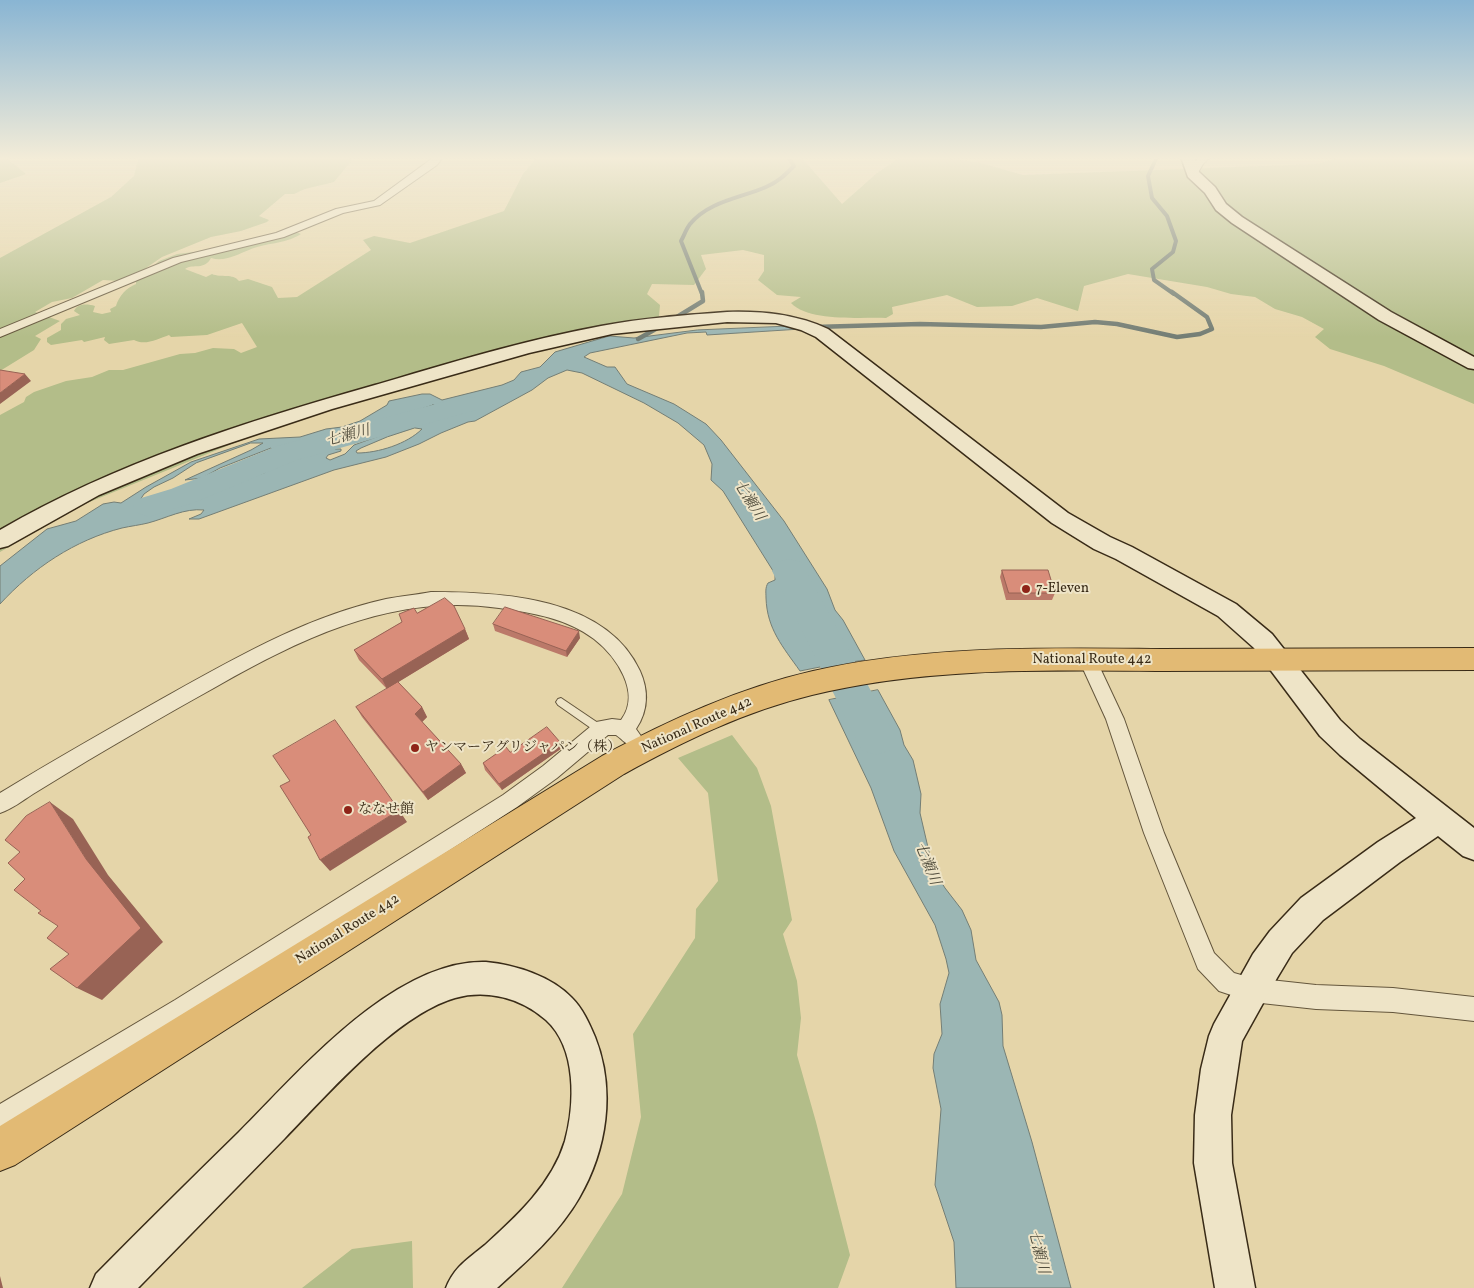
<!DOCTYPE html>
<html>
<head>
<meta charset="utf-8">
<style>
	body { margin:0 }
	canvas { display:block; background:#e5d5a9 }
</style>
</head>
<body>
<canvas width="1474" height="1288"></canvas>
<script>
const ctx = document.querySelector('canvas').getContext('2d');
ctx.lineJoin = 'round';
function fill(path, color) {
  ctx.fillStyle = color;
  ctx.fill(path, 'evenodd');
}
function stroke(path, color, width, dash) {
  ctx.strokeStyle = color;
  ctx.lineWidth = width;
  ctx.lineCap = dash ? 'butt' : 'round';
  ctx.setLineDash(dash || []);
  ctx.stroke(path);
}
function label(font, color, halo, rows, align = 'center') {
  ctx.font = font + ' Vollkorn,"Noto Serif JP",serif';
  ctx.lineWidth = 4;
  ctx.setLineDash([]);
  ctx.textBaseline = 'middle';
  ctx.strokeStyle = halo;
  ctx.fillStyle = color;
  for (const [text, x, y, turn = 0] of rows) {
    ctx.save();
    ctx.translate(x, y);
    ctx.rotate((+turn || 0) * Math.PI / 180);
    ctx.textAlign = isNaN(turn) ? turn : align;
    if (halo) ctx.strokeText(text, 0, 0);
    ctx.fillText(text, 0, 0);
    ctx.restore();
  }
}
fill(new Path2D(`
	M0,157H5L26,174L0,183Z
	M135,157H344L352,160L334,182L305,189L294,194H285L259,216L269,220L267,222L241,231L211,237L162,257L133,277L119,281L103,280L72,298L52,302L35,312L60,321L35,336L41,339L34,350L0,371V258L111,197L134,176L138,160Z
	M537,157H801L842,204L877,173L901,157H933L977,162L1023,175L1316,164L1343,157H1474V404L1384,366L1330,349L1315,337L1324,329L1302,317L1275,309L1255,297L1231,294L1207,287L1128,274L1084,286L1078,311L1037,298L1012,306L977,307L947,295L892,307L893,314L886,318C860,317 809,322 791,303L801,297L777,295L758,280L764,271V255L743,250L701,255L706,269L694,285L652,284L647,294L660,305L659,316L674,320L576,336L293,419L82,505L0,552V415L24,402L26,397L34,392L66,381L92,377L109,370H123L180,354L195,353L213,348L234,349L241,353L257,347L242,323L207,335L171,337L169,335C158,339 145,346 134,340L109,344L104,340L105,337L84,342L82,340L51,345L47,342V338L61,330V324L66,319L80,315L74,311C78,303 87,304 95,306L93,312L102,314L111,312L110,309L116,306C119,296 126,288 136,284V281L159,261L177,254L219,249L296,232L301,234C283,245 267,242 249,250C236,255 225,262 211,258C204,271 194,263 185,269L206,277L212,274C221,278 233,273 239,281L248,279L272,287L278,298L297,297L371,250L363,240L374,236L410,243L504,211L523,174Z
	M732,735L757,768L771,806L792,920L783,934L797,981L801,1018L797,1055L816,1122L850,1255L838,1288H562L622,1194L641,1117L633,1034L695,938L696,909L718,881L708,793L678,758Z
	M412,1241L413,1288H302L352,1249Z`), '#b3bd89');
const water = new Path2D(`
	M792,326L801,329L707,335L706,332L687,333L590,353L584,357L607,367H615L627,384L674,404L706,424L721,440L784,521L827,589L835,610L843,620L865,660L845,663L825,625L801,605L798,609L797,616L825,666L800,671C783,647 767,629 766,598C766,592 765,588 768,583L775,580V574L723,491L711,480L712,464L704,445L678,423L644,403L582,373L567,370L548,378L532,390L475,421L468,422L441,433L419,444L386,457L334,470L199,519H189L201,514L204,510C184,508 167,518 148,523C140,525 131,526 122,528C75,540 33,568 0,604V566L47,529L76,521L103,504L114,502L121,503L146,487L191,462L259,439L300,437L326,429L342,427L360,421L387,405L389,401L422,394H430L442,400L502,385L514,380L521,372L540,367L555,352L609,336L634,338L697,330ZM433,405L437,406V407L401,423L379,436L354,445L345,454L330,460L326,458L328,455L341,451V449H335L336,446C369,428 398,417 433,405ZM415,428L422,429C407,444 378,453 357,453L356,451L361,448L387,437ZM251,443H263L251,450L185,480L202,478L220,468L271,448L273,452C273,460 271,469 264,473L170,498L147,502L140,500L144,494L154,487L173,478L196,463Z
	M878,690L900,730L904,745L913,760L921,794L920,813L933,869L945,888L962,910L971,930L976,960L999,1002L1002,1015L1003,1046L1032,1142L1071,1288H956L954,1242L935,1185L941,1109L933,1068L934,1054L942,1034L940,1004L949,973L946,959L935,925L894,851L871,788L829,700Z`);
fill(water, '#9bb6b4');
stroke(water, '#747e75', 1);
stroke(new Path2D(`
	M1157,157L1148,176L1152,198L1167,216L1176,241L1173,252L1152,269L1154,280L1174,294
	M702,294L681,241C684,236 686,229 690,224C709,201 741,198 766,187C778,182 785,175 794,166L788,157`), '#747e75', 4);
stroke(new Path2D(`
	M672,320L703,301L702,292
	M814,327L920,324L1041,327L1095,322L1117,324L1177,337L1200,334L1212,329L1207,317L1172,292
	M638,339L661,326`), '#747e75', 4.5);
fill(new Path2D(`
	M466,396L476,398L480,404L476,410L297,460L193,503L160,513L149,517L138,513L133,506L138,499L171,489L277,446Z
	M789,559L801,562L890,726L896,738L890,750L876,755L862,750L772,571L777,562Z`), '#9bb6b4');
const lane = new Path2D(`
	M561,698L604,727L606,730L604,733L601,734L598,733L558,705L556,702L558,699Z`);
const street = new Path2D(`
	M434,157H443L437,165L380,205L343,213L284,237L181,262L0,337V329L173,258L276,233L336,209L374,201Z
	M1200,157H1210L1203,164L1196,176H1190L1188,174L1194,162Z
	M431,592C502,592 606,597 640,671C649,691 648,711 636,729L643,739L640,745C628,749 625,741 616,735H608L557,778L517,807L191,1016L0,1132V1104L175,1000L503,795L543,766L596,722L612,719L621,720C642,693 616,656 594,639C566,618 533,613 499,608C391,592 295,641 205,693C165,715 126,738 87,761C69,772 51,783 33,794C22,801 12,809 0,813V793C52,761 105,731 158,701C230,661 304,617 386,599C401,596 416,595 431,592Z
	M1088,653L1094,655L1124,719L1164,833L1214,953L1234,973L1252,978L1316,985L1393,988L1474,997V1021L1393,1012L1316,1009L1252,1002L1219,991L1198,969L1144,833L1106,719L1079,660L1082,655Z`);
const secondary = new Path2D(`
	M1181,157H1194L1199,172L1215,187L1226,204L1242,217L1391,312L1474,357V369L1468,368L1379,320L1232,223L1216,210L1205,193L1188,177Z
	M727,312C763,311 795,314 828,329L1068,513L1110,537L1132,547L1236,604L1272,634L1340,720L1360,739L1474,828V860L1463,856L1438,836L1400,862L1323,920L1292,953L1277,978L1242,1041L1231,1115L1232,1163L1255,1288H1215L1194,1163L1195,1115L1201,1069L1209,1036L1214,1024L1253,954L1270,931L1301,898L1378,842L1416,818L1340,755L1320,736L1254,648L1218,616L1116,559L1094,549L1052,523L816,337L801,330L776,323L727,322L612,334L529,353L332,409L197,454L99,495L8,546L0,548V530C117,462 245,422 375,385C450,363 525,340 601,326C643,318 685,315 727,312Z
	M486,962C516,965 551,976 572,998C583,1009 589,1023 595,1037C616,1090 607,1150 579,1198C558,1234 527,1261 497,1288H446C454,1267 468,1259 485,1245C517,1216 552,1184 565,1141C575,1104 577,1048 546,1020C521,998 487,989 455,998C396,1015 327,1095 285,1138C236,1188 187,1238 138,1288H90L96,1274C143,1226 191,1179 239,1132C299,1072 394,959 486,962Z`);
const highway = new Path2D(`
	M1474,648V670C1369,670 1264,671 1160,671C1044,670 926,667 812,695C746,711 684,741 624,774L15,1165L0,1171V1126L602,756C669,720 739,688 813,671C928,645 1045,648 1161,649C1265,649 1370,648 1474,648Z`);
stroke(lane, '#64563c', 2);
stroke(street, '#64563c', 2);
stroke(secondary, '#392b17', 3);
stroke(highway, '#392b17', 2);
fill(lane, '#eee4c7');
fill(street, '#eee4c7');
fill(secondary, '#eee4c7');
fill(highway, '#e2ba74');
fill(new Path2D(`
	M1002,570L1055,593L1052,600H1006L1000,577Z
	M417,613L465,629L469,639L398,682L422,707L427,717L422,722L461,764L466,773L428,800L362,717L356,707L387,689L359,660L354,650Z
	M493,624L580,638L567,657L495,631Z
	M562,748L502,790L485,770L483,763L510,752Z`), '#bb7969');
fill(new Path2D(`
	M25,374L31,381L0,404V393Z
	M465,629L469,639L387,689L382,679Z
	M579,631L580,638L567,657L566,651Z
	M422,707L427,717L420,724L415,714Z
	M560,742L562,748L502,790L499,784Z
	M461,764L466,773L428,800L423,792Z
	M50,802L73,819L108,875L163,942L102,1000L77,988L86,859Z
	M399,810L407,822L330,871L320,860Z
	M0,1276L3,1288H0Z`), '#986355');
const building = new Path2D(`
	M0,370L25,374L0,393Z
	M1002,570H1048L1055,593H1009Z
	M445,598L454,606L465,629L382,679L354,650L402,622L399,614L414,608L417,613Z
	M505,607L579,631L566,651L493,624Z
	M398,682L422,707L415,714L461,764L423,792L356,707Z
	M335,720L399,810L320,860L308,837L311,835L280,786L290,781L273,756Z
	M547,727L560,742L499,784L483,763L506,747L510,752Z
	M50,802L86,859L141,928L77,988L50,969L69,954L47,938L58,926L38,913L41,911L14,890L25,879L8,863L20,852L5,840L26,816Z`);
fill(building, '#d98d7a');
stroke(building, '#986355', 1);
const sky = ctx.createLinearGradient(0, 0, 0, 337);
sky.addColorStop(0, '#89b5d3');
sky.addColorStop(0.47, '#f3ecd8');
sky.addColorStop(1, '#f3ecd800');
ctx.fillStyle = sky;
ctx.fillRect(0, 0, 1474, 337);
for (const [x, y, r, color] of [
	[1026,589,5,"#8f2418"],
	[415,748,5,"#8f2418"],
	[348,810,5,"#8f2418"]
]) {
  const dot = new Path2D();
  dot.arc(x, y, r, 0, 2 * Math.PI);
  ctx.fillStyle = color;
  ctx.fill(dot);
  stroke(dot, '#eee4c7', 2);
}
label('14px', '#392b17', '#eee4c7', [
	["7-Eleven",1036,589],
	["ヤンマーアグリジャパン（株）",425,748],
	["ななせ館",358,810]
], 'left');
label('14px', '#392b17', '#eee4c7', [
	["National Route 442",1092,660],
	["National Route 442",697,726,-24],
	["National Route 442",348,930,-32]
]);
label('italic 15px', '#524e3e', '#eee4c7', [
	["七瀬川",348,437,-15],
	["七瀬川",748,501,58],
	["七瀬川",926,864,68],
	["七瀬川",1037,1252,76]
]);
</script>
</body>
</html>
